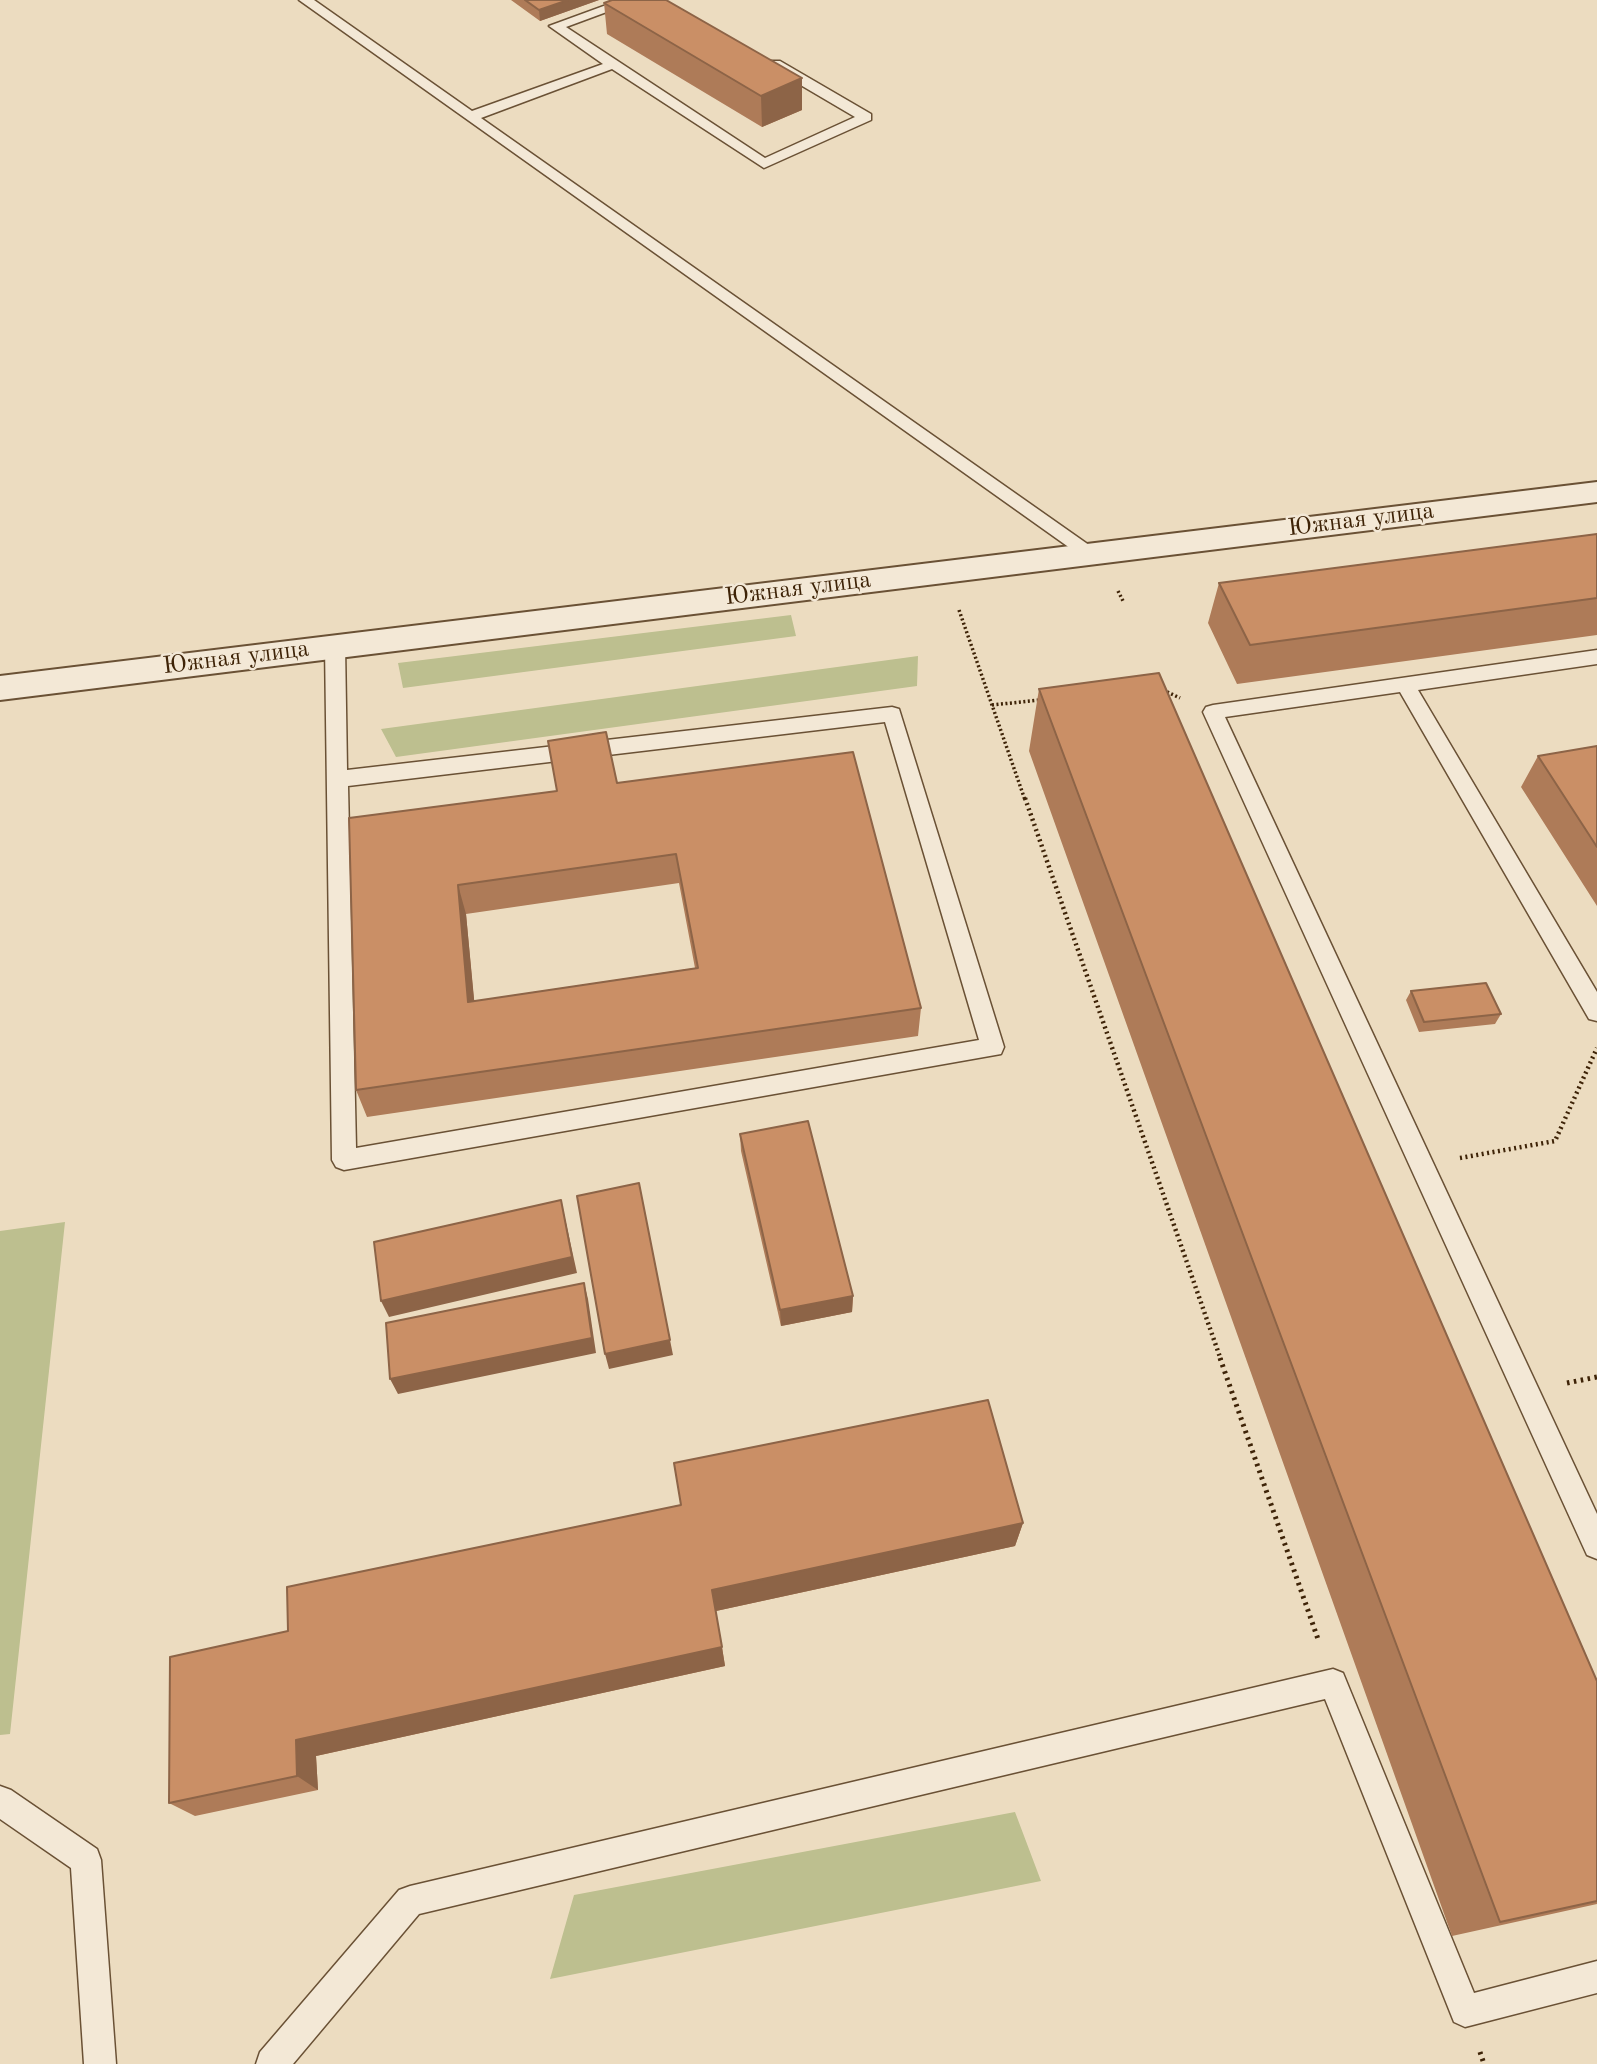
<!DOCTYPE html>
<html>
<head>
<meta charset="utf-8">
<style>
	body { margin:0 }
	canvas { display:block; background:#ecdcc0 }
</style>
</head>
<body>
<canvas width="1597" height="2064"></canvas>
<script>
const ctx = document.querySelector('canvas').getContext('2d');
ctx.lineJoin = 'round';
function fill(path, color) {
  ctx.fillStyle = color;
  ctx.fill(path, 'evenodd');
}
function stroke(path, color, width, dash) {
  ctx.strokeStyle = color;
  ctx.lineWidth = width;
  ctx.lineCap = dash ? 'butt' : 'round';
  ctx.setLineDash(dash || []);
  ctx.stroke(path);
}
function label(font, color, halo, rows, align = 'center') {
  ctx.font = font + ' "Old Standard TT",serif';
  ctx.lineWidth = 5;
  ctx.setLineDash([]);
  ctx.textBaseline = 'middle';
  ctx.strokeStyle = halo;
  ctx.fillStyle = color;
  for (const [text, x, y, turn = 0] of rows) {
    ctx.save();
    ctx.translate(x, y);
    ctx.rotate((+turn || 0) * Math.PI / 180);
    ctx.textAlign = isNaN(turn) ? turn : align;
    if (halo) ctx.strokeText(text, 0, 0);
    ctx.fillText(text, 0, 0);
    ctx.restore();
  }
}
fill(new Path2D(`
	M791,615L796,636L403,688L398,663Z
	M918,656L917,686L396,757L381,729Z
	M65,1222L10,1734L0,1735V1231Z
	M1015,1812L1041,1881L550,1979L574,1895Z`), '#bdbf8f');
const service = new Path2D(`
	M299,0H314L472,111L603,64L549,26L620,0H639L566,27L765,158L855,117L770,67V61H780L871,114V120L764,168L612,69L481,118L1096,550L1099,554L1096,558H1084Z
	M335,638L342,640L345,645L347,770L892,707L899,709L1004,1047L1001,1054L344,1170L336,1167L332,1160L325,645L328,640ZM885,722L979,1040L356,1148L348,786Z
	M1597,650V664L1418,690L1597,992V1021L1589,1019L1400,692L1225,717L1597,1514V1559L1587,1555L1203,712L1206,707L1213,705Z
	M1333,1669L1343,1673L1474,1993L1597,1961V1993L1465,2027L1454,2022L1325,1699L419,1914L293,2064H256L260,2052L399,1890L410,1886Z
	M0,1786L11,1790L97,1849L101,1860L116,2064H84L71,1868L0,1819Z`);
const tertiary = new Path2D(`
	M1597,482V502L0,700V676Z`);
stroke(service, '#6a5135', 3);
stroke(tertiary, '#6a5135', 4);
stroke(new Path2D(`
	M1118,591L1124,603
	M959,610L1025,800
	M1163,690L1180,698
	M992,705L1040,700`), '#3e2307', 3.5, [2, 2.5]);
stroke(new Path2D(`
	M1025,798L1221,1360
	M1460,1158L1555,1141L1597,1048`), '#3e2307', 4.5, [2, 3.5]);
stroke(new Path2D(`
	M1220,1358L1319,1642
	M1567,1383L1597,1377
	M1480,2052L1484,2064`), '#3e2307', 5, [2.5, 4.5]);
fill(service, '#f3e8d6');
fill(tertiary, '#f3e8d6');
fill(new Path2D(`
	M511,0H599L540,21Z
	M604,3L802,78V110L762,127L607,34Z
	M1597,534V635L1237,684L1208,623L1219,583Z
	M1039,689L1597,1681V1904L1452,1936L1029,751Z
	M1597,746V906L1521,787L1538,756Z
	M617,783L921,1008L918,1036L367,1117L356,1090L349,818ZM679,883L695,968L474,1001L466,914Z
	M1411,991L1501,1014L1495,1024L1419,1032L1406,1000Z
	M740,1134L853,1296L852,1312L781,1326L741,1151Z
	M1023,1523L1015,1546L716,1611L725,1666L316,1756L318,1790L195,1816L169,1803L288,1631Z`), '#ae7b58');
fill(new Path2D(`
	M568,0H599L540,21L539,10Z
	M802,78V110L762,127L761,96Z
	M458,885L466,914L477,1030L468,1002Z
	M561,1200L577,1273L389,1317L381,1301Z
	M584,1283L588,1299L596,1353L398,1394L390,1379Z
	M853,1296L852,1312L781,1326L780,1310Z
	M670,1340L673,1355L609,1369L605,1354Z
	M1023,1523L1015,1546L716,1611L712,1590Z
	M722,1647L725,1666L316,1756L318,1790L297,1776L296,1740Z`), '#8d6447');
const building = new Path2D(`
	M525,0H568L539,10Z
	M612,0H666L802,78L761,96L604,3Z
	M1597,534V598L1250,645L1219,583Z
	M1159,673L1597,1681V1901L1500,1922L1039,689Z
	M606,732L617,783L853,752L921,1008L356,1090L349,818L557,791L548,741ZM676,854L698,968L468,1002L458,885Z
	M1597,746V847L1538,756Z
	M1486,983L1501,1014L1424,1022L1411,991Z
	M808,1121L853,1296L780,1310L740,1134Z
	M639,1183L670,1340L605,1354L577,1196Z
	M561,1200L572,1257L381,1301L374,1242Z
	M584,1283L592,1338L390,1379L386,1323Z
	M988,1400L1023,1523L712,1590L722,1647L296,1740L297,1776L169,1803L170,1657L288,1631L287,1587L681,1505L674,1463Z`);
fill(building, '#ca8f66');
stroke(building, '#8d6447', 2);
label('24px', '#3e2307', '#f3e8d6', [
	["Южная улица",1361,520,-7],
	["Южная улица",798,589,-7],
	["Южная улица",236,658,-7]
]);
</script>
</body>
</html>
